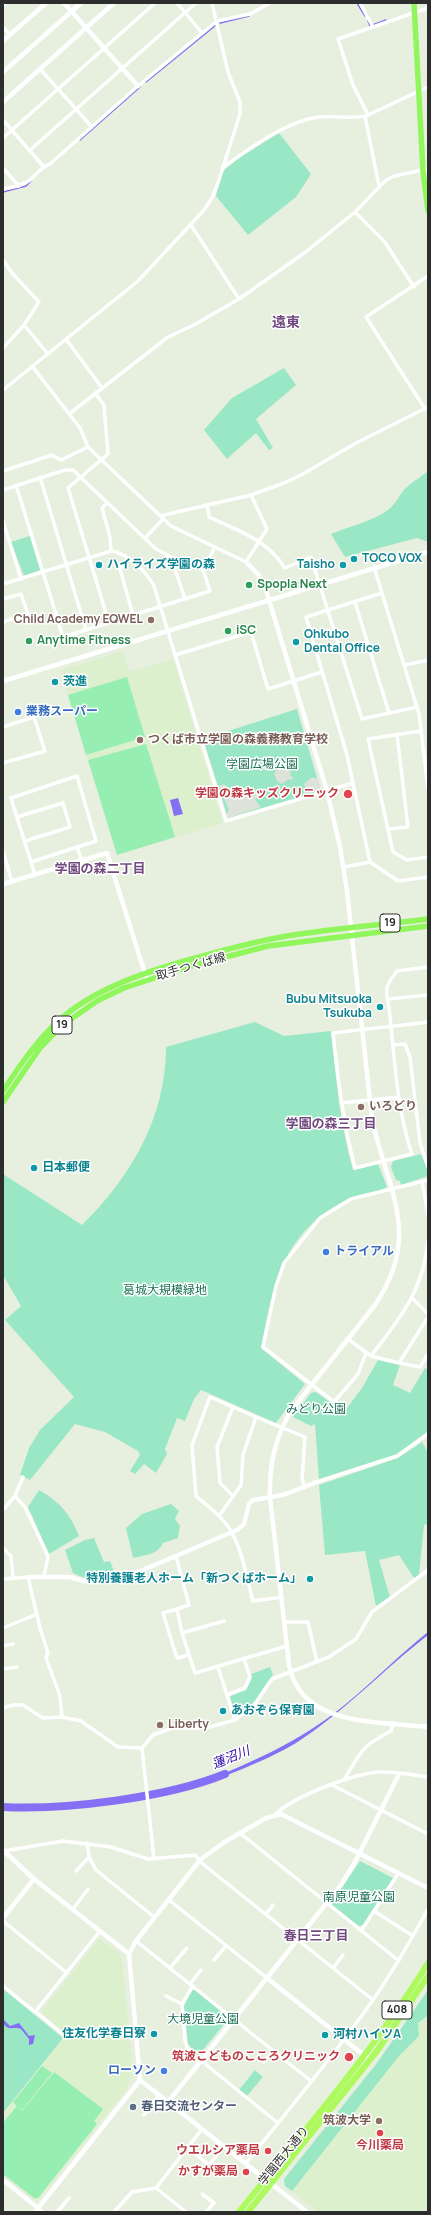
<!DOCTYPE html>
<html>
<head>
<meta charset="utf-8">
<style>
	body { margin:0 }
	#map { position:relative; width:431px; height:2215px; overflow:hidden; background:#e7efdf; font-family:Manrope,sans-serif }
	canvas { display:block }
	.frame { position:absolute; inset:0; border:4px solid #2d2d2d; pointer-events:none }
</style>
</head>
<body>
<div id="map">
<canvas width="431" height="2215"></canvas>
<div class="frame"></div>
</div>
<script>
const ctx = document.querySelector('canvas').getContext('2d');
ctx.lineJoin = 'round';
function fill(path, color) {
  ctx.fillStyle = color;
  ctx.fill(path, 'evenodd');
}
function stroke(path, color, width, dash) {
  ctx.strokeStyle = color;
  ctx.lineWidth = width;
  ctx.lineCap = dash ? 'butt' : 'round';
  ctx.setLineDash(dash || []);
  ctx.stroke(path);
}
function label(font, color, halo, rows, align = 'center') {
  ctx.font = font + ' Manrope,"Noto Sans JP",sans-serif';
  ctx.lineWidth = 3;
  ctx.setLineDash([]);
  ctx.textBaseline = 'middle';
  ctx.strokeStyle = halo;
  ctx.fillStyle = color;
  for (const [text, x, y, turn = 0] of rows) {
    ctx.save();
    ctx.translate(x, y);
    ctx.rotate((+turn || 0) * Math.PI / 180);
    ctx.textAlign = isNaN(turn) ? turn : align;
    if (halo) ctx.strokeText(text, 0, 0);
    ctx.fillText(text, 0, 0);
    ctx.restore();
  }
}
fill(new Path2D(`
	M123,651L129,672L173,659L223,823L117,855L60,670Z
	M99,1939L118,1952L122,1960L133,2073L127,2088L111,2109L39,2199L34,2200L3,2175V2113L66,2034L41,2013L42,2011Z
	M428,1990V2212H318L285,2186L284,2179L377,2063Z`), '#ddf0ce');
fill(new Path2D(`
	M279,133L311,174L296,197L248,235L216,196L222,172L239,158Z
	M284,368L296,385L256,419L273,448L269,450L256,433L227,459L204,430L232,398Z
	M428,471V542L417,538L345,557L331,534C350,526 371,522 388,510C397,503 400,493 406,488C412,482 421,477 428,471Z
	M30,536L40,570L24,576L11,542Z
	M297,709L321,791L228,818L203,739Z
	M255,1022L284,1036L331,1031C336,1078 340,1124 353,1170L378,1164L387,1187C378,1193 363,1193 353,1197C348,1198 343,1202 339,1204C281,1237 273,1288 261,1348L305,1384L276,1423L201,1390L194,1399L185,1421L177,1418L165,1449L167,1454L156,1473L144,1464L135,1474L130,1471L140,1455L138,1451L105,1432L75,1424L30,1480L20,1475L29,1448L40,1430L74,1397L5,1320L21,1306L3,1275V1174L82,1225C131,1177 166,1117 166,1047Z
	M421,1154L428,1170V1176L401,1185L400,1181L396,1180L391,1167L393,1161Z
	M378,1360L400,1365L393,1385L410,1393L425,1368L428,1370V1431L398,1454L319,1479L315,1424L311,1426L293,1417L311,1393L316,1392L344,1412L362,1388Z
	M422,1442L428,1453V1524L424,1525L419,1575L414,1578L399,1555L379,1560L390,1597L376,1606L365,1551L325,1555L319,1485L398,1458Z
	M39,1490C59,1501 71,1515 79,1536L49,1554L28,1507Z
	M171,1504L179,1511L175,1519L180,1526L178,1538L163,1543C158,1555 144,1555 133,1558L126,1528L142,1514Z
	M94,1538L104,1562L110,1561L114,1571C96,1579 92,1582 73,1573L65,1550L85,1540Z
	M270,1667L273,1675C262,1687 252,1713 235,1716L230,1696L246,1690L252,1678L251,1674Z
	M360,1861L393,1878L363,1925L359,1926L332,1905V1902Z
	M3,1989L63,2038L3,2113Z
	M192,1990H195L229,2018L198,2056L188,2044L184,2006Z
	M428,1990V2015L418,2023L419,2036L399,2056L292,2191L285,2186L284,2179L377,2063Z
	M255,2070L263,2077L247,2096L239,2090Z`), '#9ae7c5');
fill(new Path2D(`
	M127,677L145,737L86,755L68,695Z
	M146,744L175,837L117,855L88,760Z
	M42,2066L52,2073L22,2110L17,2106L22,2111L54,2072L103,2109L94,2121L97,2124L38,2198H34L3,2174V2123L17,2106L13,2102Z`), '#96eeb2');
fill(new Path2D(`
	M280,764L281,767L285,766L291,772L290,776L293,777L292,780L289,779L282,784L277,781L274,774Z
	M311,778H318L321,791L305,794L304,792L307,791L304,784Z
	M224,784L234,794L246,795L256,792L258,795L255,800L261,807L228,818L226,814L229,810L219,786Z`), '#dee3da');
fill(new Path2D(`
	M178,798L183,814L174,816L170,800Z
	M428,1632V1635C383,1670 344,1712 296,1743C271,1758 242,1769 215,1780V1777C262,1758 308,1736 347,1703C375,1680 400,1654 428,1632Z
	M3,2019L10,2026L19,2023L29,2036L35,2035L33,2044L29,2045V2039L21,2029C13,2026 9,2032 3,2023Z`), '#856ff4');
stroke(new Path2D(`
	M357,3L365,16
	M368,21L370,26L386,20
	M220,23L249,16
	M146,82L216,25
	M80,140L140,87
	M3,192L26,186L31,181`), '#856ff4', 1.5);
stroke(new Path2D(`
	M3,1807C66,1810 166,1798 225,1774`), '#856ff4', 8);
stroke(new Path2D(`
	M177,3L202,33
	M360,3L373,27
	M3,5L5,3
	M3,27L10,35
	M40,69L92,127
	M368,115L428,87
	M365,116L379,186
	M3,120L43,166
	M3,138L155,3
	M29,151L196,3
	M3,168L19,186
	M222,168C249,149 286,121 319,117C333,115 356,120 368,115L353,85L338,39L428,8
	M3,189C13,187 22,186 30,180C37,174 41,167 50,164L138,86L217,21L250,14L270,3
	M191,225L239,299
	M3,260L12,273L39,302L24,325
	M414,287L384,241L355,212L385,181L394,176L428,169
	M66,339L102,388
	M3,348L24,325L47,353
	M32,366L80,428L88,447L171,526L246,562L267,529L251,495
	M3,390L138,281L204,210L212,198L217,186L240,114V102L228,72L212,3
	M95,393L104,405L108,454L68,488L109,623
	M425,409L366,317L428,276
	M69,414L168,337L194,325L239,299L307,251L355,212
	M3,471L52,455L61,460L88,447
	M40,477L86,630
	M16,485L63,637L210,591L203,570L215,547
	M3,490L65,470H73L156,549L171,557L185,599
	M107,503L102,508L110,537L111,551
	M207,505L209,517C239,531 266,539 285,568L311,557L362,719L417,707
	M160,516L251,495L284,483L301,475L358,442L428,407
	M3,521L21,579
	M145,538L163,519
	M171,557L203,570
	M128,558L120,569L133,615
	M374,567L419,714L428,788
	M3,584L111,551C129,554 145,570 154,586L226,821L353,783
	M382,593L306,617L347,755L370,862L398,881L428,877
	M3,599L21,594L28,614L3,622
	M355,602L389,713
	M175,655L251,632L268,689L322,672
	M405,665L428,660
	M3,727L34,717L45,751L3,763
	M421,731L368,739L393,852L407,860L428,857
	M17,817L63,803L70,827L25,841
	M388,829L408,827L397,734
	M77,847L82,861
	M3,851L12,882
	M31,862L96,841L77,776L11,798L35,875
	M344,867L370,862
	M428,967L397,971C394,975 389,981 387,987C385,994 390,1009 390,1017C395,1063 397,1110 412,1154L355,1168C343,1123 338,1078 333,1033C364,1029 396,1026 428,1022
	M389,999L428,995
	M393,1045L405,1044L410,1057L420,1143L428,1167
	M341,1103L399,1097
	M422,1181L428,1215
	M413,1299L428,1314
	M348,1339L371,1356L399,1363L428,1317
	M366,1353L358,1374L334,1402L263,1347L276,1286L284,1263L320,1218L351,1199L428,1180
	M371,1356C400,1318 424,1290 428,1240
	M399,1363L420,1367L428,1354
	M233,1407L217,1447L220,1483L233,1496
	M256,1417L210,1397L192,1445L196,1496C209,1507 224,1518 232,1533C243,1553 247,1579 253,1601L282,1597
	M317,1482L397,1456L428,1434
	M15,1496L25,1507L48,1556L44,1577
	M3,1510L15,1496L23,1477
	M219,1516L241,1485L243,1455L256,1417L305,1437L302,1479L305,1487
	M3,1548L11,1556L13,1577
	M176,1556L189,1605L177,1609
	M3,1579L28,1577L40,1628L48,1653L46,1658L60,1696L62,1717
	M284,1622H308L317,1662
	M3,1628L37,1614
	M182,1633L224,1621
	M3,1646L13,1644
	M188,1655L178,1658L176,1655L163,1613L177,1609L182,1633L195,1673L287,1646
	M218,1667L227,1695L245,1688L250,1677L244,1659
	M3,1669L17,1667
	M227,1695L235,1720
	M3,1708L13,1705H23L43,1718L62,1717L81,1721L118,1747L142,1748L154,1859
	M142,1748L153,1735L172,1728H206L235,1720L255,1704L272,1679L329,1657L356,1639L372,1612L428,1570
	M344,1780C361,1752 360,1747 391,1731L393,1723
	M332,1785L428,1834
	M276,1814C294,1796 353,1774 379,1772C395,1771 412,1775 428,1777
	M240,1833L399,1961
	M87,1843L89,1857L96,1870L154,1917
	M4,1851L63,1841L111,1847L148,1859L195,1855L204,1865L373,2000
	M76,1871L89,1857
	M169,1900L267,1978
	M73,1909L88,1889
	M374,1911L413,1936
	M266,1914L273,1905
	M3,1921L67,1973
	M361,1931L398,1874
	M136,1941L311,2081
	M214,1960L226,1946
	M170,1968L187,1948
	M333,1968L343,1955
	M190,1984L201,1970
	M3,1986L35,2012L100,1931
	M193,1986L182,2004L185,2041L188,2050L278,2123
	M166,1996L182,2004
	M36,2012L64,2035
	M264,2062L273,2051
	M144,2115L159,2095
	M188,2148L209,2165L224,2146
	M246,2163C289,2109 333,2057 373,2000C393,1971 411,1940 428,1909
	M156,2188L202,2129
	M202,2194L214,2203L206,2212
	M38,2208L43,2212
	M57,2212L69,2198
	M114,2212L132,2192L156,2188L186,2212`), '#fff', 3.5);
stroke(new Path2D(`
	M64,3L138,86
	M3,41L46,3
	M3,72L81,3
	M3,102L114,3
	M246,562L258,574L266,590L327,791L340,847L347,891L372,1119C387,1190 423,1234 375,1305L290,1412C275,1439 269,1465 270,1497L289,1665C301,1728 380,1721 428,1727
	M3,681L428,552
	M3,884L107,853L147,980
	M28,1577H70L83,1581L106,1582L131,1575L237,1530L244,1524L249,1504L253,1500L283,1495L317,1482
	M4,1851L34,1879L129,1954
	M3,1918L34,1879
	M267,1978L370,2060
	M140,2080L307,2212
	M168,2102L341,1885L355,1862L399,1774
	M3,2180L38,2208
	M35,2212L140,2080L129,1954L136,1941L200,1860L223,1843L266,1818L281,1814L428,1888`), '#fff', 4.5);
stroke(new Path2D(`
	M414,3L423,171L428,211
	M3,1091C22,1062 41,1034 69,1012C102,987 141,974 181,962C216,952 251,942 287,936C334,928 381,925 428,919
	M3,1102L40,1048L61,1026L97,1001L124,988L191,966L268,946L428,926`), '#90f65c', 5.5);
stroke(new Path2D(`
	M239,2212C304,2131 373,2052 428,1963
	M248,2212L377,2051L428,1976`), '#acfa5b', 6);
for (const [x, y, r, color] of [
	[354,559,4,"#0f9aa8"],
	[99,565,4,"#0f9aa8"],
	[343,565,4,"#0f9aa8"],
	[249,585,4,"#2e9e5b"],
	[151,620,4,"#8d6e63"],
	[228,631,4,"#2e9e5b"],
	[29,641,4,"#2e9e5b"],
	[296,642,4,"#0f9aa8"],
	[55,682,4,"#0f9aa8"],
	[18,712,4,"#3f7fe0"],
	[140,740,4,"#8d6e63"],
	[348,794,5,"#e0444e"],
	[380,1007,4,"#0f9aa8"],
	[361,1107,4,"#8d6e63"],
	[34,1168,4,"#0f9aa8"],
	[326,1252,4,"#3f7fe0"],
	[310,1579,4,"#0f9aa8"],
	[223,1711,4,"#0f9aa8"],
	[160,1725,4,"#8d6e63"],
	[154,2034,4,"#0f9aa8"],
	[325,2035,4,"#0f9aa8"],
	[349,2057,5,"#e0444e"],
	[164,2071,4,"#3f7fe0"],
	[133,2107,4,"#5c6f8a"],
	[379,2121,4,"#8d6e63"],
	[380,2133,4,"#e0444e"],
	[268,2151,4,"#e0444e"],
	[246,2172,4,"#e0444e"]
]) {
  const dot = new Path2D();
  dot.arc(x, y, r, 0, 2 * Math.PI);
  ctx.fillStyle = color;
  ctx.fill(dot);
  stroke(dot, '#fff', 1.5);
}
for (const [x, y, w] of [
	[390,923,20],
	[62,1025,20],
	[397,2010,30]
]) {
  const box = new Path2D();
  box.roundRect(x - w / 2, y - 9, w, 18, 3);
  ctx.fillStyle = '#fff';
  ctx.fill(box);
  stroke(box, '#2d2d2d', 1);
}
label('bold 11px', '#2d2d2d', null, [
	["19",390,923],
	["19",62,1025],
	["408",397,2010]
]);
label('bold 12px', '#0d838f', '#fff', [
	["TOCO VOX",362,559],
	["ハイライズ学園の森",107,565],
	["Taisho",335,565,"right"],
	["Ohkubo",304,635],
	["Dental Office",304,649],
	["茨進",63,682],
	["Bubu Mitsuoka",372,1000,"right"],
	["Tsukuba",372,1014,"right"],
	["日本郵便",42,1168],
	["特別養護老人ホーム「新つくばホーム」",302,1579,"right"],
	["あおぞら保育園",231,1711],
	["住友化学春日寮",146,2034,"right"],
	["河村ハイツA",333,2035]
], 'left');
label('bold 12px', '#27864d', '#fff', [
	["Spopla Next",257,585],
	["iSC",236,631],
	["Anytime Fitness",37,641]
], 'left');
label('bold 12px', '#785e54', '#fff', [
	["Child Academy EQWEL",143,620,"right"],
	["つくば市立学園の森義務教育学校",148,740],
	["いろどり",369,1107],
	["Liberty",168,1725],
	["筑波大学",371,2121,"right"]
], 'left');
label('bold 12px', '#366cbe', '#fff', [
	["業務スーパー",26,712],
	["トライアル",334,1252],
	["ローソン",156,2071,"right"]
], 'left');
label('12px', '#186f54', '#fff', [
	["学園広場公園",262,765],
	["葛城大規模緑地",165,1291],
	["みどり公園",316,1410],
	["南原児童公園",359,1898],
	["大境児童公園",203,2020]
]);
label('bold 12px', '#be3a42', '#fff', [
	["学園の森キッズクリニック",339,794],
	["筑波こどものこころクリニック",340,2057],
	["今川薬局",380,2146,"center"],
	["ウエルシア薬局",260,2151],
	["かすが薬局",238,2172]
], 'right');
label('12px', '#2d2d2d', '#fff', [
	["取手つくば線",191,967,-16],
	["学園西大通り",284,2156,-51]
]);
label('bold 12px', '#4e5e75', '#fff', [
	["春日交流センター",141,2107]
], 'left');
label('bold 13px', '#714b80', '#fff', [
	["学園の森二丁目",100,869],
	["学園の森三丁目",331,1124],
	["春日三丁目",316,1936]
]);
label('italic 13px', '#2e08a6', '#fff', [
	["蓮沼川",231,1758,-22]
]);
label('bold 14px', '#714b80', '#fff', [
	["遠東",286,323]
]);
</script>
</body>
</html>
